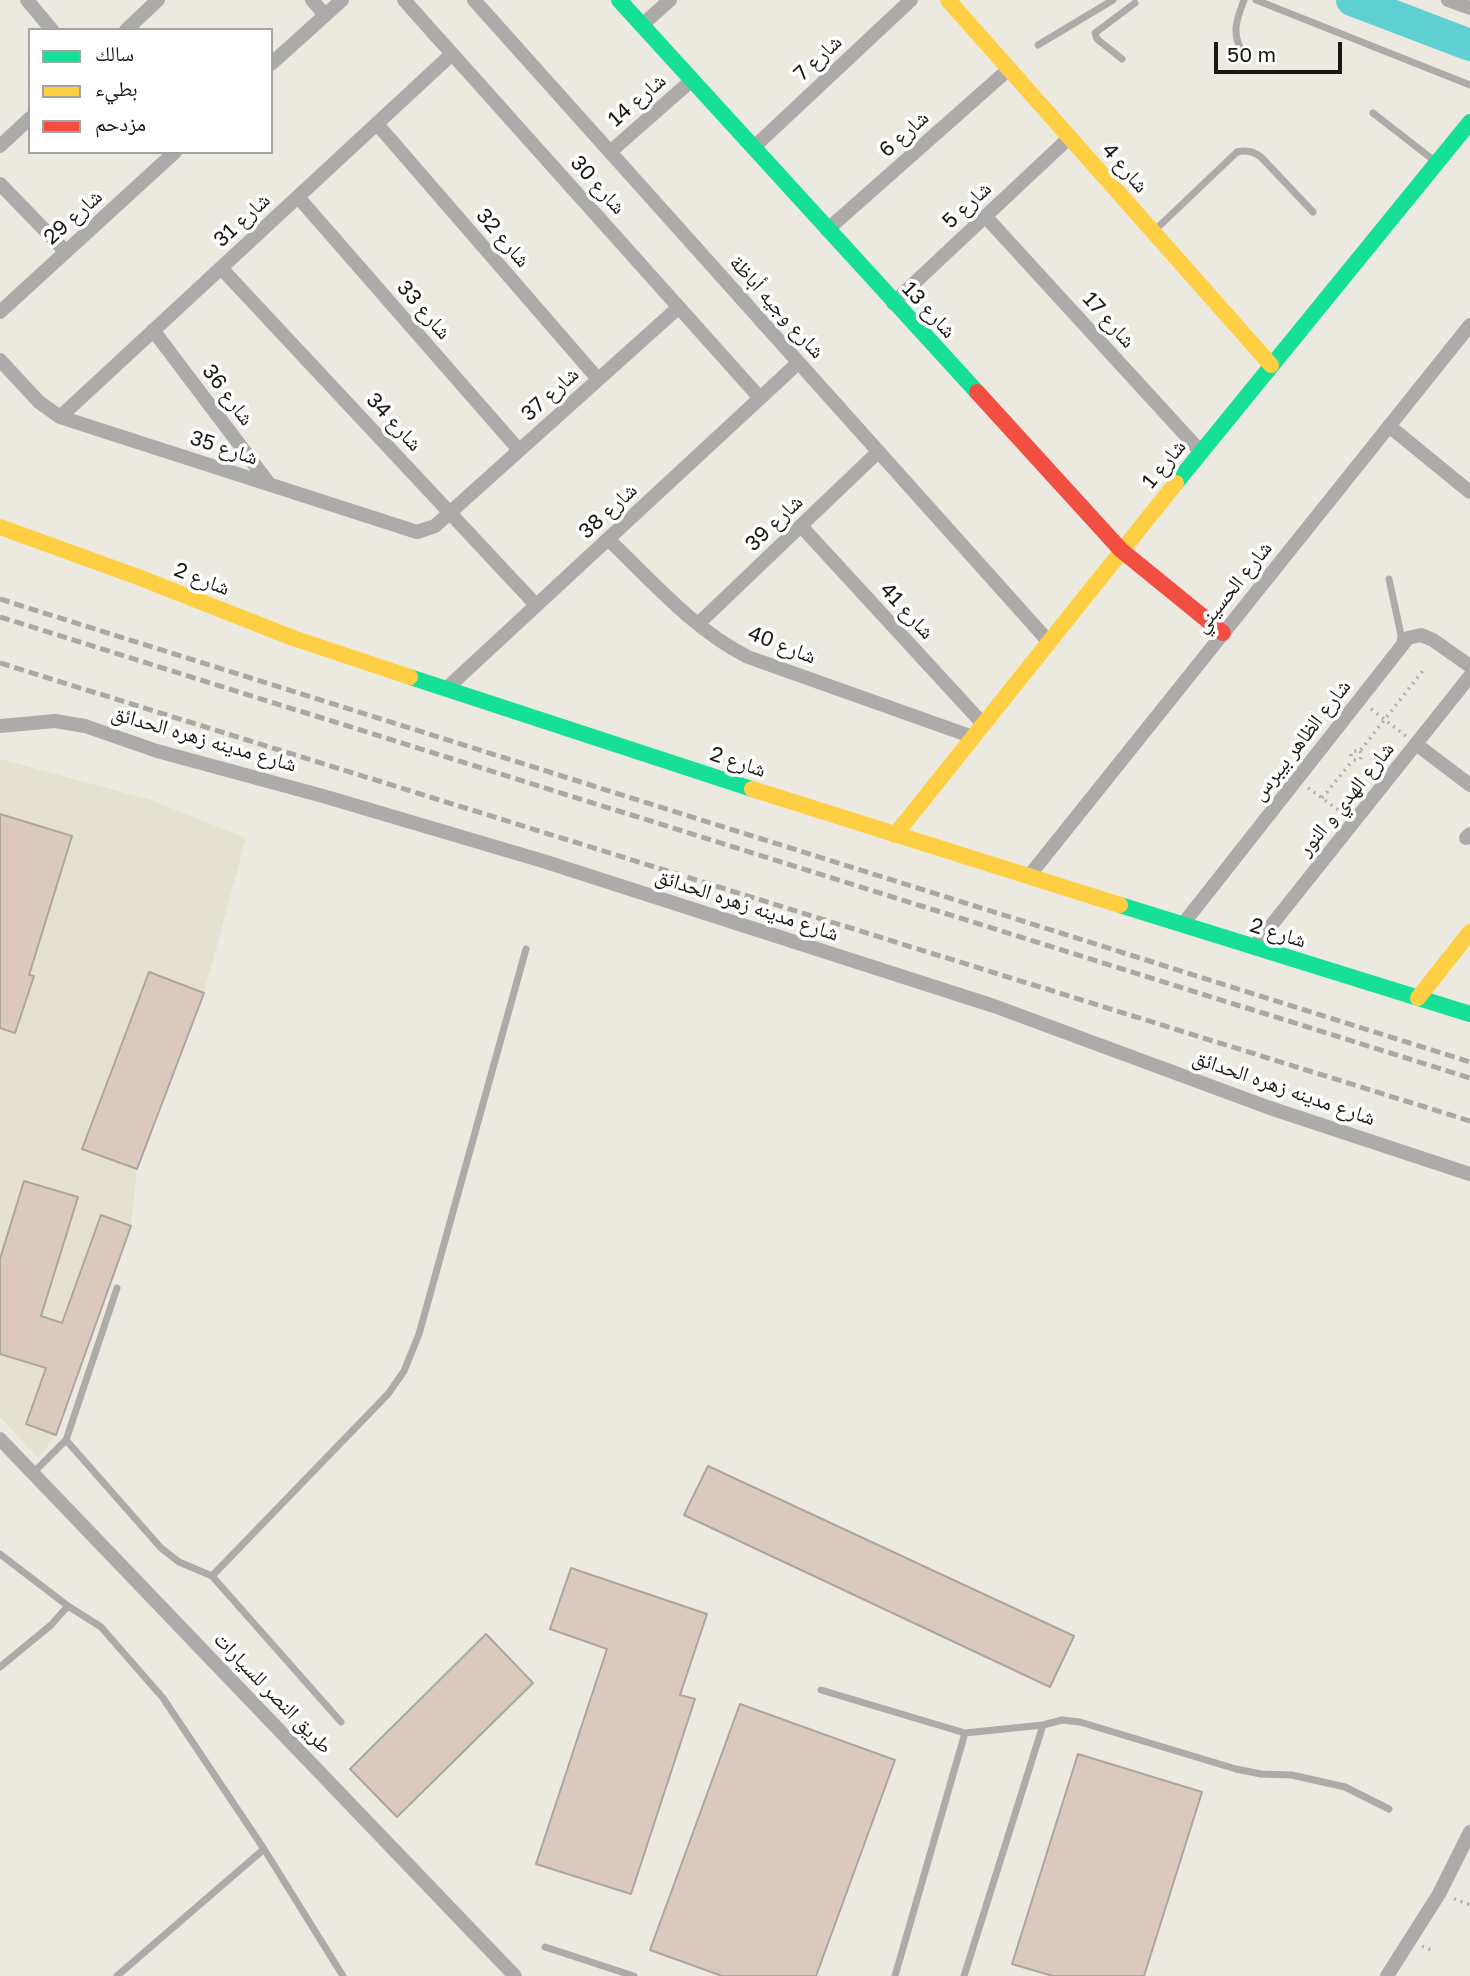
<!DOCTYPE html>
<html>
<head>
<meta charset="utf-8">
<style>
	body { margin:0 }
	#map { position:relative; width:1470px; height:1976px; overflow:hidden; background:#ebe9e0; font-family:"Golos Text","Noto Naskh Arabic",sans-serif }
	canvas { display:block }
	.legend { position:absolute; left:28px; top:28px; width:245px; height:126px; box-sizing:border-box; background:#fff; border:2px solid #a3a3a1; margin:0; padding:9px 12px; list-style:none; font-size:21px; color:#191813 }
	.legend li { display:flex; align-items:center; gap:14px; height:35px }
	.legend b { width:35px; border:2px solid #a3a3a1 }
	.scale { position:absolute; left:1214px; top:42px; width:128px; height:32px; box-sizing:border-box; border:4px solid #191813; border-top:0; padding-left:9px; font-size:21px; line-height:24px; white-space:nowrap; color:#191813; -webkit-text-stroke:5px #fff; paint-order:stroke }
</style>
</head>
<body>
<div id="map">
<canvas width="1470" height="1976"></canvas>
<ul class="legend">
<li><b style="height:9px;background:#16e098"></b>سالك</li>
<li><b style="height:9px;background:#ffcf43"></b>بطيء</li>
<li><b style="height:9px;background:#f24e42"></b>مزدحم</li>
</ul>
<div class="scale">50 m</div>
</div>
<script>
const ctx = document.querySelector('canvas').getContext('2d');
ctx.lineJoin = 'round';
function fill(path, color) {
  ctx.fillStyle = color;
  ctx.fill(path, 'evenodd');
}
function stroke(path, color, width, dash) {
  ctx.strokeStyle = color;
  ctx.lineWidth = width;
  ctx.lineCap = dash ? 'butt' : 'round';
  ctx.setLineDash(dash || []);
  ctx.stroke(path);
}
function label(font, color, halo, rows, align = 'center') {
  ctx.font = font + ' "Golos Text","Noto Naskh Arabic",sans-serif';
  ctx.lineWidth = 7;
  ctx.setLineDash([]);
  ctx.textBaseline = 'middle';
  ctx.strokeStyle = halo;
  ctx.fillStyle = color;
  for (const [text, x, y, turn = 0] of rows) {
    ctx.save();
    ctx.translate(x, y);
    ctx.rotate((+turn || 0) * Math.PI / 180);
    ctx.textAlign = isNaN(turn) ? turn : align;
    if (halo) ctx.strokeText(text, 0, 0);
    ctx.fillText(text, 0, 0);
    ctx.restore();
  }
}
fill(new Path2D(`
	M0,759L151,800L246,838L204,993L137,1169L131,1226L56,1435L38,1458L0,1417Z`), '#e5e1d0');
stroke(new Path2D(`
	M1352,0L1470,45`), '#5ed0d1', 32);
const building = new Path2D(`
	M0,814L72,836L29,975L34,976L15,1033L0,1028Z
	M149,972L204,993L137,1169L82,1149Z
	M24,1181L78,1197L41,1316L62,1323L101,1215L131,1226L56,1435L26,1424L46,1368L0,1354V1259Z
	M708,1466L1074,1636L1050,1687L684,1515Z
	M571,1568L707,1614L680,1695L695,1699L631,1894L536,1864L607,1649L550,1629Z
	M486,1634L533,1683L397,1817L350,1769Z
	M740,1704L895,1760L816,1976H722L650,1950Z
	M1078,1754L1202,1792L1144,1976H1053L1012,1964Z`);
fill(building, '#dcc9be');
stroke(building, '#aaa5a0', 2);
stroke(new Path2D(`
	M1371,709L1406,736
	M1360,751L1362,755L1360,760H1353L1351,755L1353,751H1360L1425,668
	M1308,788L1344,814
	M1322,798L1353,760
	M1454,1899L1470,1905
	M1422,1946L1431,1950`), '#afaeaa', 3.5, [2, 5]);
stroke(new Path2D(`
	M1256,0L1470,85
	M1038,45L1113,0
	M1242,51C1231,32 1237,19 1244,0
	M1122,59L1097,39L1095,33L1135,3
	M1373,113L1436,162
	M1154,231L1237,152C1247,150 1253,151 1261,157L1313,212
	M1389,579L1401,635L1400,644
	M66,1440L161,1548L179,1562L212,1576L341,1722
	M33,1473L66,1440L117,1288
	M0,1554L68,1606L51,1625L0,1667
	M212,1576L388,1394L404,1371L419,1334L526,949
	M68,1606L101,1627L163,1698L264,1849L117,1976
	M821,1690L965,1733L895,1976
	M965,1733L1043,1725
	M264,1849L343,1976
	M545,1947L634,1976
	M964,1976L1043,1725L1062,1720L1080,1722L1236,1769L1261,1774L1292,1775L1345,1787L1389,1809`), '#adabaa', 7);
stroke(new Path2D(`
	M27,0L52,30
	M312,0L325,15
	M404,0L760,398
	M474,0L1049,642
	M1448,0L1470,8
	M642,25L670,0
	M126,30L158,0
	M271,64L342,0
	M377,124L598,379
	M0,146L30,118
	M753,148L911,0
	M610,152L692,80
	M0,184L66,252
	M298,197L519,450
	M985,216L1201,452
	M827,230L1009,69
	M221,268L536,605
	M893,303L1070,137
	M0,312L175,152
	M153,330L270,485
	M0,360L39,402L60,417L417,532L435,526L679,307
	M60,417L452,54
	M1389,426L1470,492
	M801,526L983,724
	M608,539C652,581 694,630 748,657L973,737
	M698,624L878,452
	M446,689L798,363
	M0,726L55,721L85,726L157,751L323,796L543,861L994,1006L1270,1108L1470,1174
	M1416,744L1470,785
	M1466,838L1470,834
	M1029,876L1470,325
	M1183,924L1408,638L1421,635L1433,640L1470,666
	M1254,947L1470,676
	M0,1439L515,1976
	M1387,1976L1439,1894L1470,1832`), '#adabaa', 14);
stroke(new Path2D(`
	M619,0L977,392
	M1176,483L1470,122
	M410,677L752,789
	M1120,905L1470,1014`), '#16e098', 16);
stroke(new Path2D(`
	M948,0L1271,365
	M0,527L138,577L293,638L410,677
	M752,789L1120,905
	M895,835L1176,483
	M1418,998L1470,932`), '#ffcf43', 16);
stroke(new Path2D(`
	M977,392L1121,550L1223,633`), '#f24e42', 16);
stroke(new Path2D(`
	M0,599L1470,1062
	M0,617L1470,1078
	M0,663L1470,1121`), '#aaa8a4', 5, [10, 5]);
label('21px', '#191813', '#fff', [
	["شارع 7",818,58,-43],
	["شارع 14",637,100,-41],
	["شارع 6",904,134,-42],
	["شارع 4",1125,168,49],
	["شارع 30",598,185,48],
	["شارع 5",967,205,-43],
	["شارع 29",73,217,-42],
	["شارع 31",242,220,-43],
	["شارع 32",503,238,49],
	["شارع وجيه أباظة",777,307,48],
	["شارع 33",424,310,49],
	["شارع 13",929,310,47],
	["شارع 17",1109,320,48],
	["شارع 37",550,394,-42],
	["شارع 36",228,395,53],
	["شارع 34",394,422,47],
	["شارع 35",224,448,18],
	["شارع 1",1164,464,-51],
	["شارع 38",608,511,-43],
	["شارع 39",774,523,-44],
	["شارع 2",202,579,21],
	["شارع الحسيني",1233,587,-51],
	["شارع 41",907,611,47],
	["شارع 40",782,645,21],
	["شارع مدينه زهره الحدائق",204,739,16],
	["شارع الظاهر بيبرس",1301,740,-52],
	["شارع 2",738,762,18],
	["شارع الهدي و النور",1346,799,-51],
	["شارع مدينه زهره الحدائق",747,905,18],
	["شارع 2",1278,933,17],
	["شارع مدينه زهره الحدائق",1284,1088,19],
	["طريق النصر للسيارات",273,1693,46]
]);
</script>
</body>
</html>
